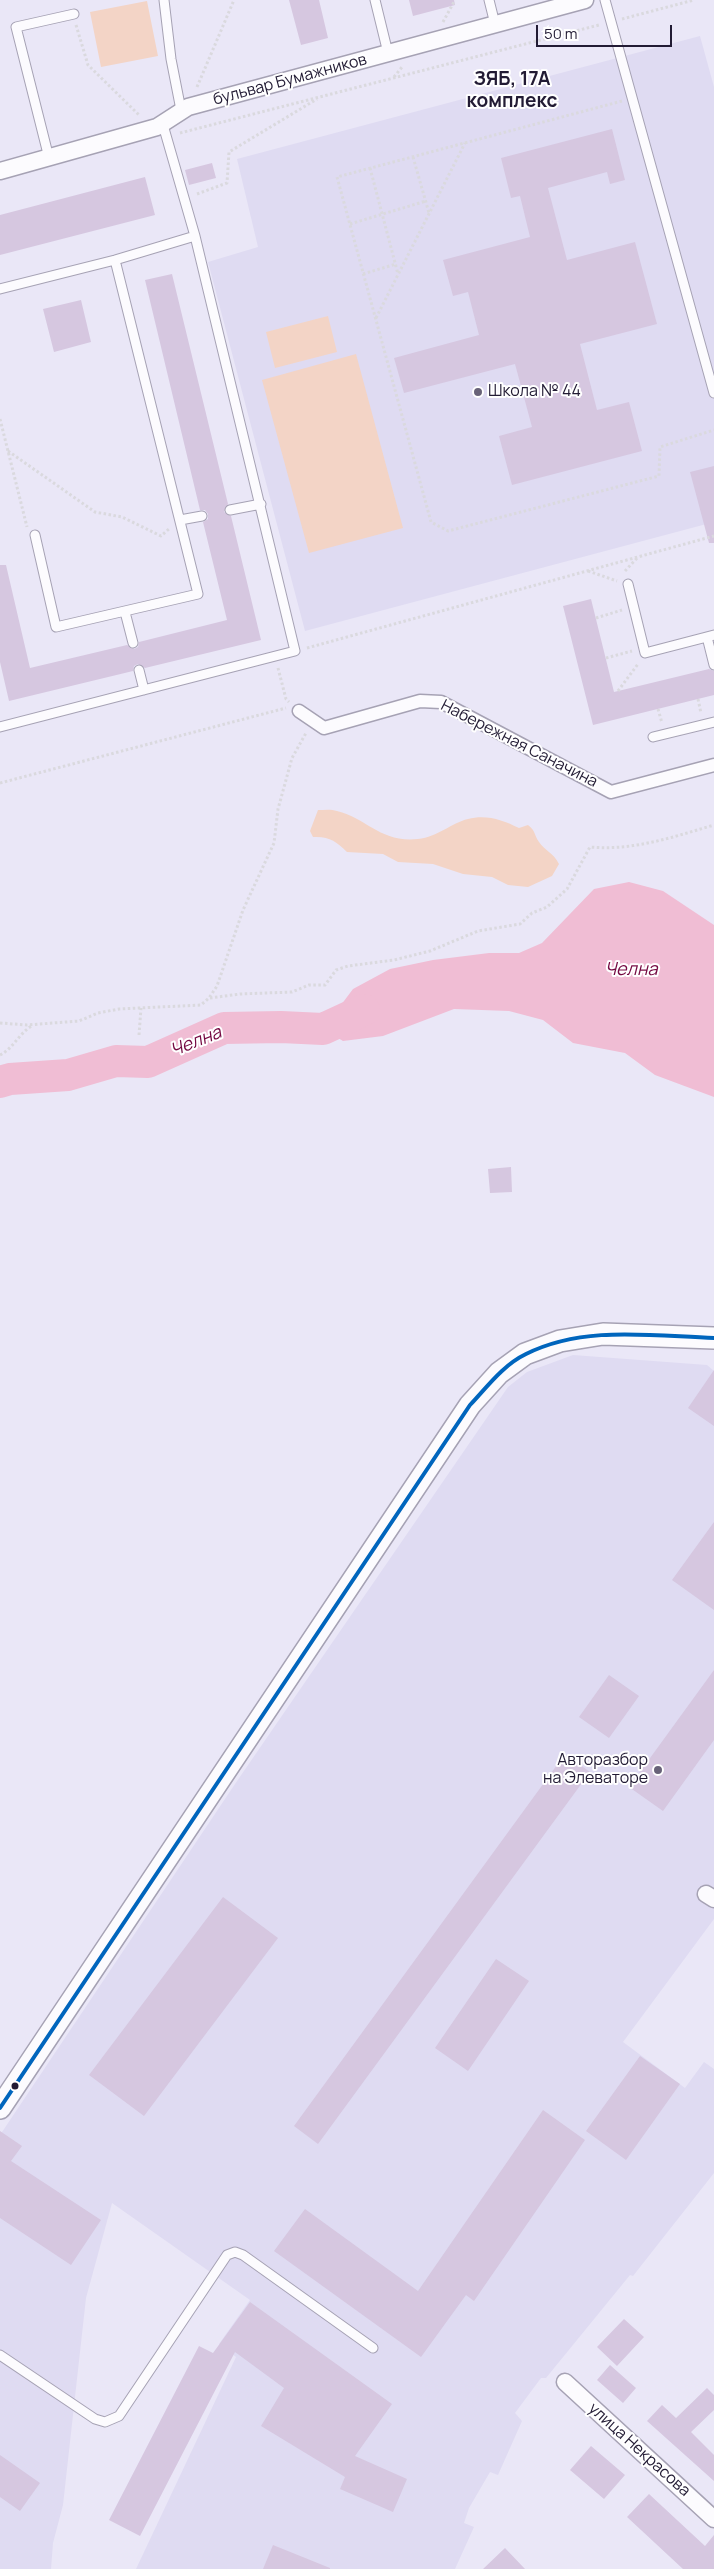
<!DOCTYPE html>
<html>
<head>
<meta charset="utf-8">
<style>
	body { margin:0 }
	#map { position:relative; width:714px; height:2569px; overflow:hidden; background:#eae7f7; font-family:Manrope,sans-serif }
	canvas { display:block }
	.scale { position:absolute; left:536px; top:25px; width:136px; height:22px; box-sizing:border-box; border:2px solid #221b34; border-top:0; padding-left:6px; font-size:15px; line-height:18px; white-space:nowrap; color:#221b34; -webkit-text-stroke:4px #fff; paint-order:stroke }
</style>
</head>
<body>
<div id="map">
<canvas width="714" height="2569"></canvas>
<div class="scale">50 m</div>
</div>
<script>
const ctx = document.querySelector('canvas').getContext('2d');
ctx.lineJoin = 'round';
function fill(path, color) {
  ctx.fillStyle = color;
  ctx.fill(path, 'evenodd');
}
function stroke(path, color, width, dash) {
  ctx.strokeStyle = color;
  ctx.lineWidth = width;
  ctx.lineCap = dash ? 'butt' : 'round';
  ctx.setLineDash(dash || []);
  ctx.stroke(path);
}
function label(font, color, halo, rows, align = 'center') {
  ctx.font = font + ' Manrope,sans-serif';
  ctx.lineWidth = 4;
  ctx.setLineDash([]);
  ctx.textBaseline = 'middle';
  ctx.strokeStyle = halo;
  ctx.fillStyle = color;
  for (const [text, x, y, turn = 0] of rows) {
    ctx.save();
    ctx.translate(x, y);
    ctx.rotate((+turn || 0) * Math.PI / 180);
    ctx.textAlign = isNaN(turn) ? turn : align;
    if (halo) ctx.strokeText(text, 0, 0);
    ctx.fillText(text, 0, 0);
    ctx.restore();
  }
}
fill(new Path2D(`
	M700,36L714,87V522L305,631L208,262L258,247L237,159Z
	M573,1355L707,1365L714,1371V1919L623,2042L685,2088L704,2062L714,2069V2173L633,2276L630,2275L546,2378H541L515,2413L522,2421L498,2475L490,2472L469,2508L464,2523L474,2527L455,2569H136L236,2357L219,2344L250,2300L112,2203L86,2298L63,2505L53,2543L51,2569H0V2135L235,1784L508,1387L527,1372Z`), '#dfdbf2');
fill(new Path2D(`
	M147,1L158,56L101,67L90,12Z
	M328,316L337,352L275,368L266,332Z
	M356,354L403,528L309,553L262,380Z
	M318,810C324,810 331,809 337,811C368,819 381,843 418,839C438,837 451,823 468,819C486,814 503,820 519,828L528,825C536,831 534,835 539,842C545,851 553,852 559,864L552,876L528,887L508,885L492,877L463,874L433,864L398,862L383,854L347,852C336,841 329,836 313,837L310,831Z`), '#f3d4c6');
fill(new Path2D(`
	M629,882L663,891L714,925V1097L655,1075L625,1053L573,1043L543,1020L509,1011L454,1009L383,1036L343,1041L323,1029L353,989L390,969L433,960L489,953H519L542,943L594,889Z`), '#f0bdd4');
stroke(new Path2D(`
	M0,1082L10,1079L68,1075L116,1061L148,1062L224,1028L281,1027L323,1029L364,1010`), '#f0bdd4', 32);
fill(new Path2D(`
	M289,0H319L328,38L301,45Z
	M409,0H454L455,5L413,16Z
	M612,129L625,180L610,184L607,172L548,188L567,260L635,242L657,324L580,344L597,410L629,402L642,451L512,485L499,436L532,427L515,364L404,393L394,358L479,335L468,292L453,296L443,260L530,237L520,196L511,198L501,158Z
	M212,163L216,178L189,185L185,170Z
	M145,177L155,215L0,255V215Z
	M172,274L228,504L224,512L231,516L261,640L145,668L138,664L134,666L133,671L9,701L0,662V565H6L30,668L127,645L134,649L138,647L139,642L227,620L203,522L208,519V514L205,510H200L145,280Z
	M81,300L91,342L54,352L43,309Z
	M714,466V543H709L690,472Z
	M591,599L614,692L709,669L714,671V695L593,725L563,606Z
	M511,1167L512,1192L490,1193L488,1169Z
	M714,1370V1426L688,1408Z
	M714,1522V1610L672,1580Z
	M714,1670V1740L663,1811L629,1787Z
	M609,1675L639,1696L609,1738L579,1717Z
	M565,1754L590,1772L318,2144L294,2126Z
	M223,1897L278,1938L144,2116L89,2075Z
	M496,1959L529,1981L468,2071L435,2048Z
	M640,2056L680,2084L626,2160L586,2131Z
	M543,2110L585,2140L474,2301L466,2295L421,2357L274,2251L305,2209L418,2291Z
	M0,2131L22,2146L11,2161L101,2220L71,2265L0,2218Z
	M250,2302L392,2404L355,2456L407,2479L393,2512L340,2489L345,2477L261,2426L284,2388L235,2352L140,2536L109,2520L199,2346L213,2353Z
	M624,2319L644,2337L617,2366L597,2347Z
	M610,2365L636,2388L623,2403L597,2380Z
	M707,2388L714,2395V2410L691,2432L714,2455V2481L647,2421L662,2405L676,2418Z
	M591,2446L625,2475L604,2499L570,2470Z
	M0,2455L40,2483L20,2511L0,2497Z
	M649,2494L705,2546L714,2535V2569H683L627,2517Z
	M273,2545L330,2568V2569H263Z
	M505,2548L525,2569H483Z`), '#d6c7e0');
const service = new Path2D(`
	M164,0L171,59L181,110
	M375,0L388,53
	M489,0L495,24
	M605,0L714,393
	M49,158L16,27L74,14
	M0,289L115,260L195,236
	M230,510L261,504
	M180,520L202,516
	M35,535L56,627L198,594L115,260
	M628,584L645,653L714,635
	M125,612L133,643
	M707,637L714,665
	M139,670L144,690
	M0,727L295,651L195,236L163,125
	M653,737L714,722
	M0,2355L95,2419L105,2422L119,2416L227,2255L235,2252L243,2255L373,2348`);
const pedestrian = new Path2D(`
	M299,711L324,728L420,701L441,702L611,792L714,765`);
const minor = new Path2D(`
	M0,171L157,127L188,107L585,0
	M706,1894L714,1899
	M565,2382L714,2519`);
const tertiary = new Path2D(`
	M0,2108L470,1405L499,1373L525,1354L560,1341L603,1334L714,1338`);
stroke(service, '#a6a2b4', 11);
stroke(pedestrian, '#a6a2b4', 15);
stroke(minor, '#a6a2b4', 19);
stroke(tertiary, '#a6a2b4', 24);
stroke(new Path2D(`
	M622,19L694,0
	M443,22L455,0
	M76,25L88,65L139,115
	M394,77L402,67
	M197,87L234,0
	M622,101L337,177L431,522L448,531L659,476L660,447L714,430
	M180,133L599,25
	M413,157L429,213
	M370,168L398,274
	M197,194L227,183L229,152L317,99
	M350,224L426,201
	M363,274L396,264
	M376,318L465,143
	M0,419L27,527
	M8,451L95,512L122,517L161,536L170,528
	M588,571L617,581
	M625,571L638,557
	M596,618L622,610
	M307,648L714,536
	M606,658L632,651
	M278,668L286,699L289,702
	M618,691L638,664
	M698,699L701,713
	M658,709L662,723
	M0,783L286,708
	M210,998L240,994L292,992L309,985H325L336,970L348,966L394,960L430,951L478,931L520,924L532,913L547,907L567,889L590,847C633,851 673,837 714,825
	M0,1023L27,1025L79,1021L98,1013L119,1009L201,1005L209,998L217,986L243,910L274,843L278,809L292,758L306,733
	M139,1035L141,1008
	M0,1055C14,1048 18,1034 33,1025`), '#dad9de', 3, [2.5, 2.5]);
stroke(service, '#fcfbfe', 9);
stroke(pedestrian, '#fcfbfe', 12);
stroke(minor, '#fcfbfe', 16);
stroke(tertiary, '#fcfbfe', 21);
stroke(new Path2D(`
	M0,2108L470,1405C487,1387 503,1365 526,1354C584,1325 652,1336 714,1338`), '#0065bd', 4);
for (const [x, y, r, color] of [
	[478,392,5,"#686278"],
	[658,1770,5,"#686278"],
	[15,2086,4.5,"#221b34"]
]) {
  const dot = new Path2D();
  dot.arc(x, y, r, 0, 2 * Math.PI);
  ctx.fillStyle = color;
  ctx.fill(dot);
  stroke(dot, '#fff', 2);
}
label('16px', '#221b34', '#fff', [
	["бульвар Бумажников",290,80,-15],
	["Набережная Саначина",519,744,27],
	["улица Некрасова",639,2450,42]
]);
label('16px', '#221b34', '#fff', [
	["Школа № 44",488,392],
	["Авторазбор",648,1761,"right"],
	["на Элеваторе",648,1779,"right"]
], 'left');
label('italic 18px', '#740942', '#fff', [
	["Челна",631,970],
	["Челна",196,1042,-22]
]);
label('bold 19px', '#221b34', '#fff', [
	["ЗЯБ, 17А",512,80],
	["комплекс",512,102]
]);
</script>
</body>
</html>
